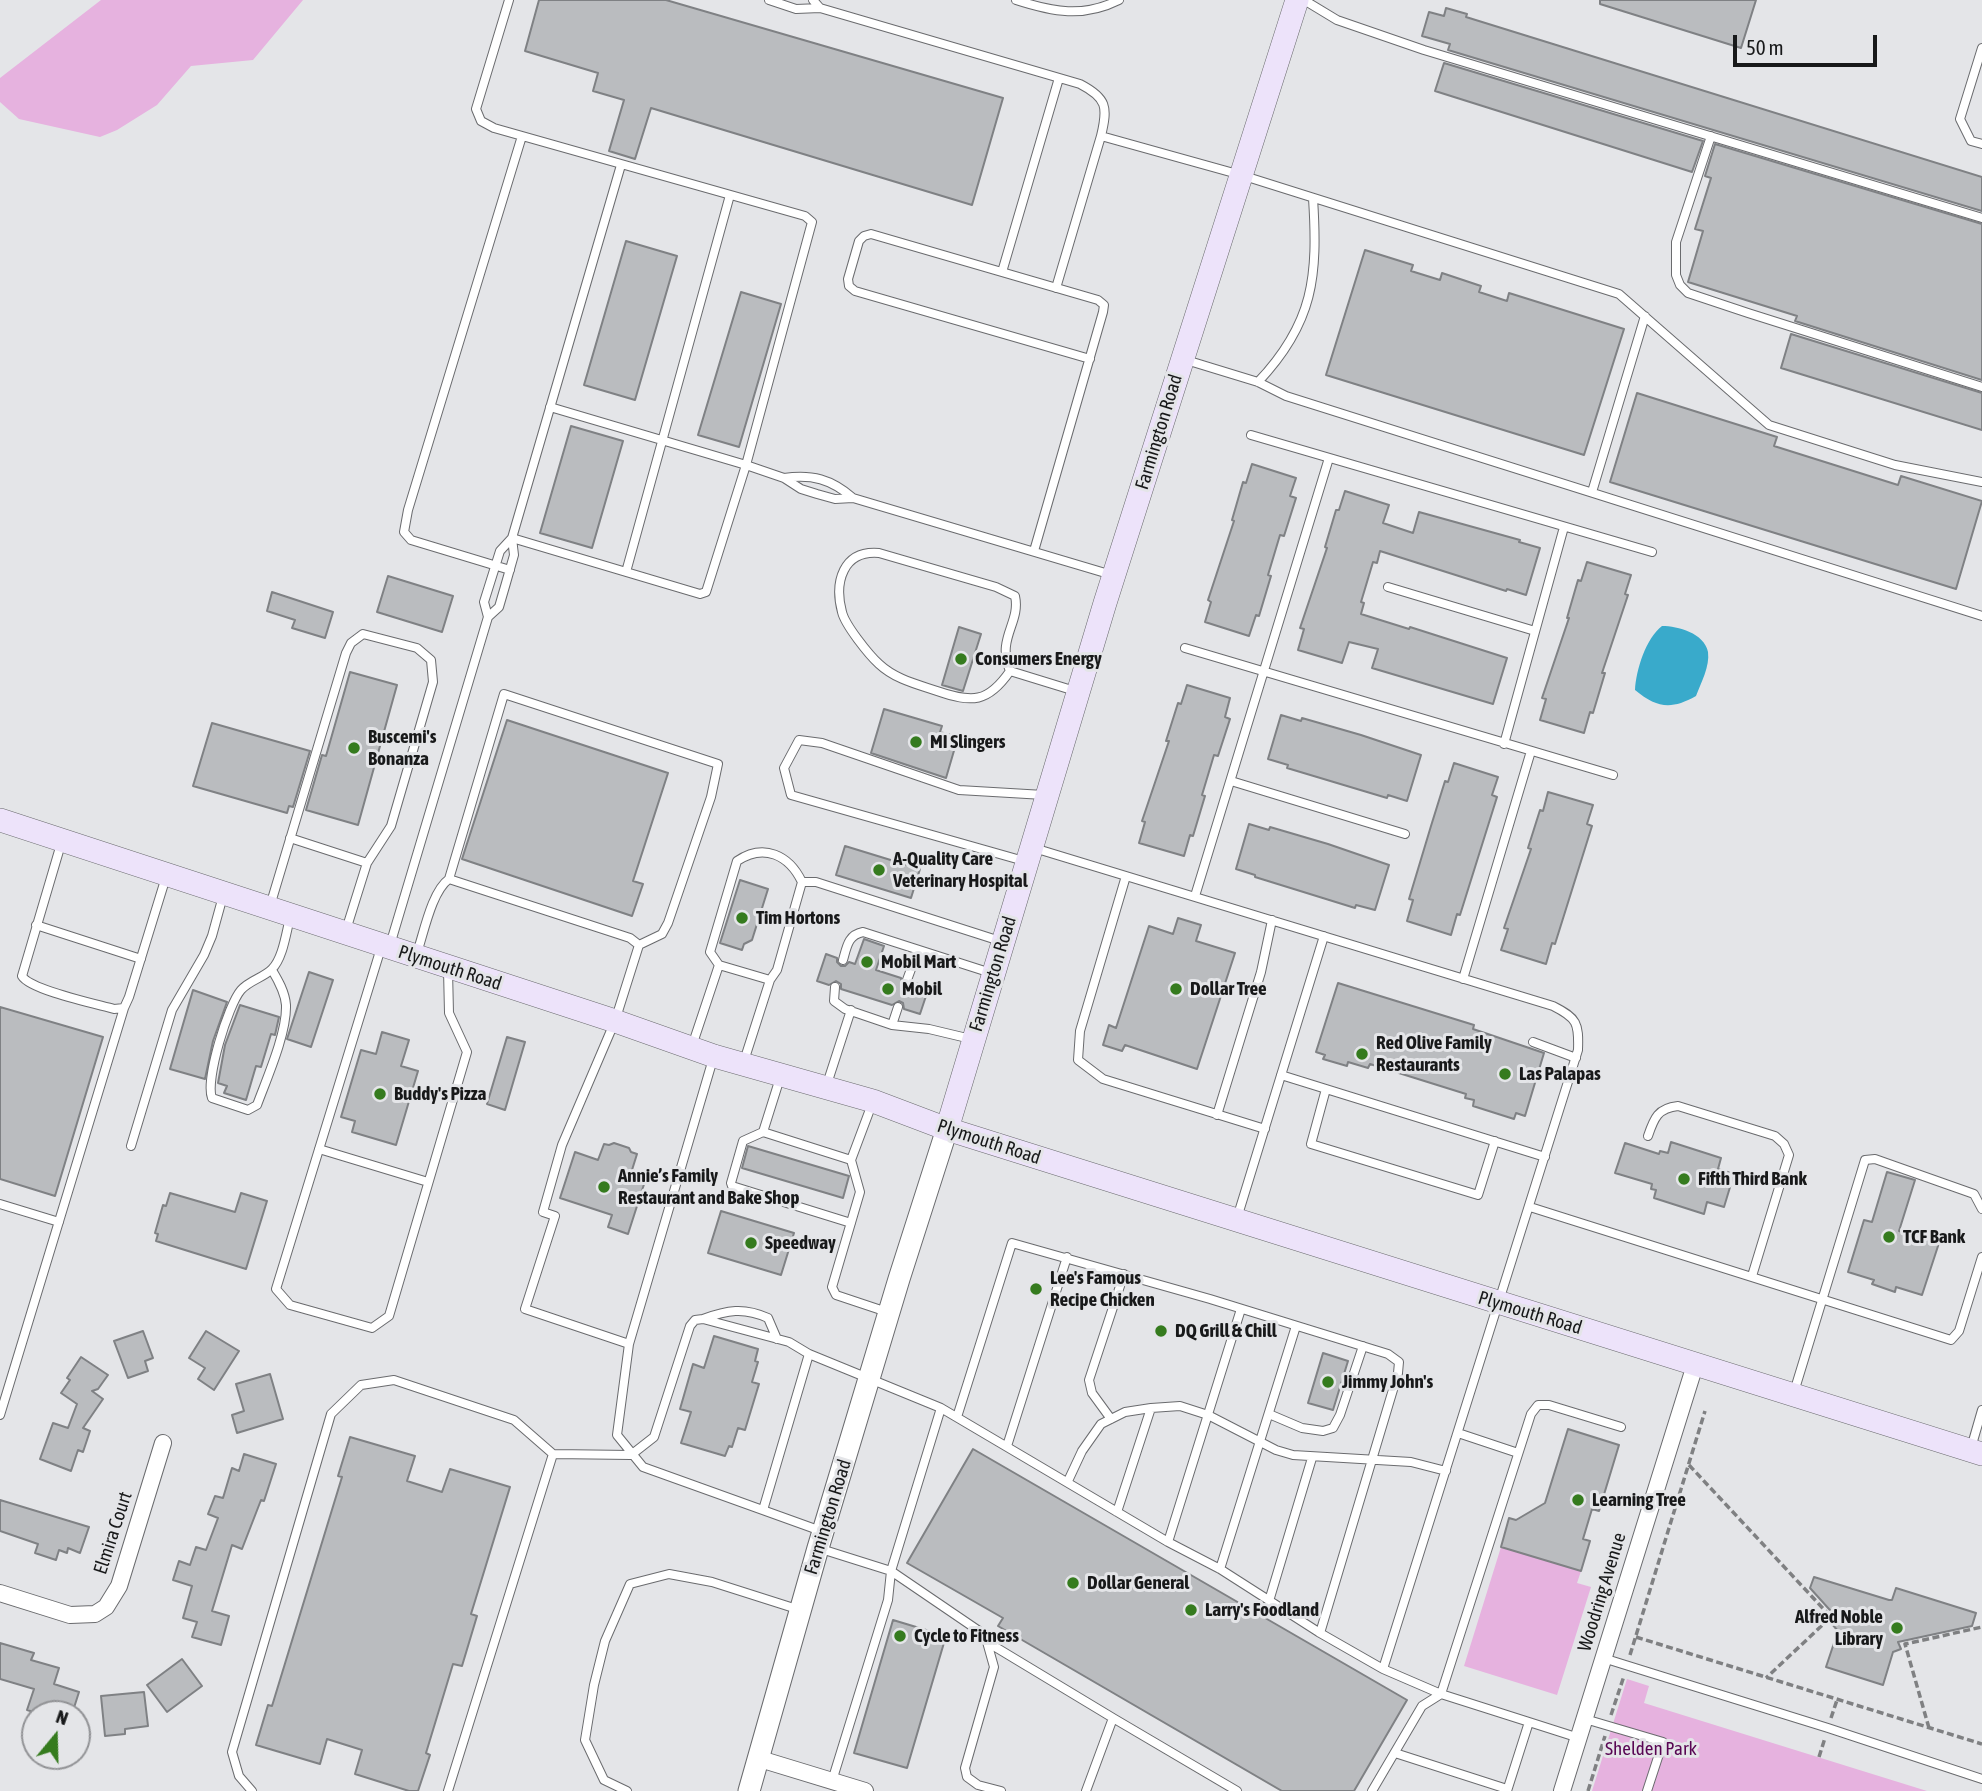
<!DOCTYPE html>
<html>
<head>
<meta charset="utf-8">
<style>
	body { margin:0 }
	#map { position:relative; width:1982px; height:1791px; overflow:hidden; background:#e4e5e8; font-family:"Asap Condensed",sans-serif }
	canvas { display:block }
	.north { position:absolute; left:21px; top:1700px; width:70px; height:70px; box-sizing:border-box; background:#e4e5e8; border:2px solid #929396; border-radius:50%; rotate:19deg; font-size:19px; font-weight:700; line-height:28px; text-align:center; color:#18191a }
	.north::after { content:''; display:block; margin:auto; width:24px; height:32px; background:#357b1e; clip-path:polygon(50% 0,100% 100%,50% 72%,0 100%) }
	.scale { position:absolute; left:1733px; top:35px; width:144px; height:32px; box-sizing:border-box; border:4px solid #18191a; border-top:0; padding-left:9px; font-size:21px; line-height:24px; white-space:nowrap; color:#18191a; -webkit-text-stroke:5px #e4e5e8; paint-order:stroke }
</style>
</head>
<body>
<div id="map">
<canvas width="1982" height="1791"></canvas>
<div class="north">N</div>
<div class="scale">50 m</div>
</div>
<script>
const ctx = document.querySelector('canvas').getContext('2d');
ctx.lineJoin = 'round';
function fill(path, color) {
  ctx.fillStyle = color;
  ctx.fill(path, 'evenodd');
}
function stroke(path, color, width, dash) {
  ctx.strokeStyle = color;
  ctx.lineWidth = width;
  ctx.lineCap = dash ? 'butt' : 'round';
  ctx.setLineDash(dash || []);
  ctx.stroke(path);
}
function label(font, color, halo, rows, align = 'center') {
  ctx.font = font + ' "Asap Condensed",sans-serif';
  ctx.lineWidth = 6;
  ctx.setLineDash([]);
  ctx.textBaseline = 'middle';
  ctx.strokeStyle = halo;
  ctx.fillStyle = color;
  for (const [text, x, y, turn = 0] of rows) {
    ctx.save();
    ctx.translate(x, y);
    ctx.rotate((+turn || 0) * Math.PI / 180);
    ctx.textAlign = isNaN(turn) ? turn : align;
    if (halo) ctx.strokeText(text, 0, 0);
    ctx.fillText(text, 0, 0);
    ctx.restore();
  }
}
fill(new Path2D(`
	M101,0H303L253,60L191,66L157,105L117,130L100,137L19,119L0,102V78Z
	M1501,1547L1581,1571L1577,1583L1591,1587L1557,1695L1464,1666Z
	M1627,1679L1649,1686L1644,1703L1927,1791H1592Z`), '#e6b2df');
fill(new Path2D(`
	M1662,626C1678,626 1704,633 1708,652C1710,666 1701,683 1696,696C1671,710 1657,708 1635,690C1636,670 1646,638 1662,626Z`), '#39aacb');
const building = new Path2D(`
	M539,0H666L1003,98L972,205L651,108L635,159L609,151L624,100L593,91L598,73L525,51Z
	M1600,0H1756L1741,48L1600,4Z
	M1446,8L1467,14L1466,17L1982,177V211L1448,50L1450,44L1422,36L1429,12L1444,16Z
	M1444,63L1703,141L1692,172L1435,91Z
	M1715,144L1982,224V380L1795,321L1797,316L1688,282L1703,231L1695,229L1711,178L1705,176Z
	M626,241L677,256L635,400L584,385Z
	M1365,250L1413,265L1411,271L1440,280L1442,273L1481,286L1479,292L1507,301L1509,293L1624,329L1584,455L1326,375Z
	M741,292L781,304L739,447L698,435Z
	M1791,334L1982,393V430L1781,368Z
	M1637,393L1777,437L1774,446L1898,485L1901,476L1982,501L1956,589L1610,482Z
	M571,426L623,441L592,548L540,533Z
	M1252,464L1296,478L1290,496L1296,498L1284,536L1280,535L1268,575L1271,576L1259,616L1256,615L1249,636L1205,622L1211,602L1208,600L1234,521L1232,520L1243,482L1246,483Z
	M1345,491L1389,505L1383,523L1413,533L1419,512L1520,540L1519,542L1540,548L1526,595L1507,589L1506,591L1380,551L1377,563L1373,562L1361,602L1364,603L1361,614L1409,629L1410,627L1507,658L1493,704L1372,668L1378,649L1349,642L1342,663L1298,650L1304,629L1300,628L1327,548L1325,547L1336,510H1339Z
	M1587,562L1631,575L1625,594L1628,595L1602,673H1605L1593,713L1590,712L1584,733L1540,720L1546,699L1542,698L1569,618H1567L1578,580L1581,581Z
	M388,576L453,596L442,632L377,612Z
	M272,592L333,612L325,638L292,628L295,620L267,611Z
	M959,627L981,634L963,691L942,685Z
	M350,672L397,685L358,825L306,810L322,755L326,756Z
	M1187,685L1230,698L1225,717L1230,719L1218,756L1214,755L1202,795L1205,796L1193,836L1190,835L1184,856L1139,843L1145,822L1142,821L1169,741H1166L1178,703L1181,704Z
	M884,709L942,726L940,732L958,737L946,778L871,753Z
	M1281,715L1301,721L1302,718L1361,735L1421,755L1407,801L1388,795L1387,798L1287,768L1288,765L1268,759Z
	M507,720L668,773L633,881L643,884L632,916L462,859Z
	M212,723L310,751L293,807L289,806L287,813L193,786Z
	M1454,763L1498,777L1492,795L1497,797L1460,915L1457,914L1451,935L1407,921L1413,900L1409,899L1431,826L1445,781L1448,782Z
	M1548,792L1593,805L1587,824L1592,826L1555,944L1552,943L1546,964L1501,950L1508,929L1504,928L1531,849L1528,848L1540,810L1543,811Z
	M1249,824L1269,830L1270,827L1328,844L1389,865L1375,910L1356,905L1355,908L1297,890L1255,877V875L1236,869Z
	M845,846L920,869L911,898L836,875Z
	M740,880L768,889L752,940L744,944L742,950L720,943Z
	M1178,918L1201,925L1196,941L1235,953L1197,1069L1125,1045L1122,1051L1103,1045L1109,1025L1116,1028L1149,926L1173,934Z
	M864,939L884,946L876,970L901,978L902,984L905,986L913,982L929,987L920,1014L904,1009L903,1003L899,1001L892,1005L841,989V984L836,981L829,985L817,981L826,954L837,958V962L841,966H845L849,962L855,964Z
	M309,972L333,980L311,1047L287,1039Z
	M1338,983L1474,1025L1473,1029L1544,1053L1525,1116L1516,1113L1514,1119L1473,1106L1474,1100L1465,1098L1466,1094L1370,1064L1368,1068L1348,1062L1347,1066L1323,1059L1325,1055L1316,1052Z
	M193,990L227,1002L213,1041L205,1079L170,1069Z
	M240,1005L279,1017L275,1035L271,1034L261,1067L256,1066L246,1100L224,1093L227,1086L218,1083L225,1045Z
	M0,1007L103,1037L55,1196L0,1179Z
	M382,1032L409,1040L401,1066L418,1071L396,1145L352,1132L355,1121L341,1117L361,1050L376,1054Z
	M507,1037L525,1042L505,1110L487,1104Z
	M1671,1142L1721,1158L1718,1169L1734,1174L1724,1207L1707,1202L1704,1214L1654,1198L1656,1190L1651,1189L1652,1184L1615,1173L1625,1143L1659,1154L1660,1151L1668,1153Z
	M614,1143L629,1148L631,1152L637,1154L632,1170L647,1175L628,1234L608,1227L612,1215L560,1198L575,1152L598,1160L604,1144L609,1145Z
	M748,1146L849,1176L843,1198L742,1168Z
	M1887,1172L1915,1180L1899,1231L1939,1243L1922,1295L1896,1287L1895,1292L1872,1284L1874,1280L1848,1272L1864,1220L1872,1222Z
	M170,1193L235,1212L241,1193L267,1201L246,1269L156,1241L158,1234L155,1233L163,1205L166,1206Z
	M721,1211L794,1233L781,1275L708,1253Z
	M143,1331L153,1358L145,1361L148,1371L128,1378L114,1341Z
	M206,1331L239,1351L214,1390L198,1379L205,1368L189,1358Z
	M714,1336L758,1349L755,1361L758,1362L752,1382L759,1384L745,1430L738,1428L732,1447L729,1446L725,1456L681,1443L691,1412L680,1409L693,1364L704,1368Z
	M1323,1353L1348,1361L1333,1410L1308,1403Z
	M81,1357L108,1375L98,1389L92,1391L103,1399L83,1428L90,1431L83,1452L78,1450L71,1471L40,1459L53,1423L68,1428L77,1404L61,1393L70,1380L67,1378Z
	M270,1374L283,1419L237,1433L232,1415L244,1411L236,1384Z
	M1568,1429L1619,1445L1599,1511L1592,1509L1583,1539L1590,1541L1581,1571L1501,1547L1509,1518L1516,1520L1545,1503Z
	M350,1437L415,1456L407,1481L442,1492L450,1469L510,1487L471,1614L477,1616L462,1666L453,1664L426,1753L430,1755L418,1791H409L355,1774L362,1750L327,1739L320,1764L256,1745L268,1705L272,1706L342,1477L338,1476Z
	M973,1449L1407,1700L1354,1791H1282L998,1626L1003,1618L907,1563Z
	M244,1454L276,1464L264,1501L261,1500L242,1549L232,1545L212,1611L229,1616L221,1645L192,1637L197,1622L183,1618L192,1586L173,1580L179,1561L190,1565L196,1547L206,1550L218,1518L208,1514L215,1496L223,1498L232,1468L239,1471Z
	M0,1500L89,1527L80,1553L68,1548L67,1553L59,1550L56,1560L35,1553L38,1544L0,1531Z
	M1814,1577L1889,1600H1892L1896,1588L1976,1613L1972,1626L1898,1642L1901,1649L1893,1652L1883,1685L1826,1667L1838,1631L1832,1624L1838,1619L1810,1588Z
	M893,1620L946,1636L907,1768L854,1753Z
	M0,1643L34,1653L31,1660L59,1668L54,1684L79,1692L72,1714H40L27,1710L34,1689L0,1679Z
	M182,1659L202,1686L167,1712L147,1685Z
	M144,1692L148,1726L125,1729V1734L105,1736L101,1696Z`);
fill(building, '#babcbf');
stroke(building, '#7f8184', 2);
const service = new Path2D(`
	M509,0L476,109L481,121L494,128L805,216L812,222L746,465L784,478L801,489L817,494L835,499L853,498C831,479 812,474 784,478
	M769,0L796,9L820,8L1080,84C1107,98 1108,107 1101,136L1241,175L1619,294L1769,425L1895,465L1982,482
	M813,0L820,8
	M1016,0C1053,12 1083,18 1119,0
	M1304,0L1337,20L1424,50L1982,218
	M1982,48L1960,119L1971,141L1982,144
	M1711,136L1676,242V275L1680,285L1688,293L1748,313L1982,387
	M1002,272L1059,78
	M1056,288L1101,136
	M1186,360L1258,382L1286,396L1982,616
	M1258,382C1314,323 1318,276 1313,198
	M550,407L746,465L706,592L700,594L512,538L621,165
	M1251,435L1652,552
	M1592,492L1645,316
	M853,498L1112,575
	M1034,551L1103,312L1104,305L1098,300L871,234L864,236L859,241L848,279L849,286L855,291L1090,359
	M510,570L411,540L404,532L408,510L522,136
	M626,572L730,195
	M1388,587L1535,631
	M1185,648L1613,775
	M1010,671C988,703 972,703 937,691C916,684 895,679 879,664C869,655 845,625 842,612C834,582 843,550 879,553L996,587L1015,596C1021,623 996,638 1010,671L1075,691
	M1504,744L1564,527
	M1231,781L1405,834
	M290,838L367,863
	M61,844L22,976C30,990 96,1004 114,1009L124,1008L129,997L166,877
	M1024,861L791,795L784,768L799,740L822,743L959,790L1044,795
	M1126,876L1080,1031L1078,1060L1103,1079L1265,1129
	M449,879L504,694L718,764L711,797L668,923L662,934L639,945
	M802,882H816L1000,941
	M1195,896L1329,458
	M270,906L346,653L351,643L363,634L417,648L431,660L433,682L391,826L367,863L346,930
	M36,925L141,959
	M390,945L488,617L499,607L506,583L514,555L512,538L500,551L484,602L488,617
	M381,948L276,1289L290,1305L372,1328L389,1316L467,1052L449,1013L448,970
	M417,953C424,932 432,891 449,879L630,938L639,945L615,1021L562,1145L543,1212L555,1216L525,1309L629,1344L713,1059
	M843,960C847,946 848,935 863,932L991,973
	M272,970C278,980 285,992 286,1005C287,1033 267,1078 257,1105L248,1110L212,1098C205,1080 228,1005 241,990C250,980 263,978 272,969C283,958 286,933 290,918
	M1463,979L1531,751
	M907,980L918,950
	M835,987L834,1001L845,1009L892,1025L929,1029L971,1039
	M892,1025L898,1007
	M1533,1042L1576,1058
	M692,1046L719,965
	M744,1061L770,980L777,970L802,882C789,855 764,843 737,861L710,952L719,965L770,980
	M1281,1075L1545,1157
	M780,1078L763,1132L851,1160L860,1192L832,1287L836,1295L887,1312
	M827,1084L851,1010
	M1326,1089L1311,1144L1478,1195L1495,1141
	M1217,1115L1261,972L1272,920
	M763,1132L743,1141L731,1183L732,1186L851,1223
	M1648,1136C1654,1118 1658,1108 1678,1106L1775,1136L1784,1144L1789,1155L1752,1276
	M131,1146L172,1010L204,955L212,936L223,896
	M319,1149L428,1182
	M851,1160L872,1104
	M0,1204L59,1222
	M1530,1207L1951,1340L1959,1331L1982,1257
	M1237,1218L1324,936
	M703,1319C727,1310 744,1307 768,1318L777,1339
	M629,1344L617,1435L643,1467L821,1531
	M1794,1392L1865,1160L1875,1159L1974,1194L1982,1209
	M941,1408L891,1571L985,1635L987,1642L1113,1718L1086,1791
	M1269,1414L1302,1428L1323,1431L1333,1428L1340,1415L1363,1346
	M0,1415L124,1008
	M957,1417L1012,1243L1210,1299L1388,1354L1399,1362L1398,1373L1320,1633
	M1111,1419L1092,1393L1089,1380L1124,1274
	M1458,1433L1518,1453
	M1007,1446L1067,1257
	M1971,1448L1982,1410
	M1068,1481L1082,1451L1101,1424L1125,1412L1151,1408L1180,1406L1208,1415L1276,1450L1293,1455L1411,1462L1446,1471
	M763,1510L809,1354
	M1117,1512L1151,1408
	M1168,1542L1241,1309
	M818,1548L891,1571L888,1600L832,1781
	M1220,1569L1296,1326
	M1269,1601L1312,1458
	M987,1642L994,1667L965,1768L967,1777L978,1785L1001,1791
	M1603,1658L1828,1728L1982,1779
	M1113,1718L1237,1791
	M1585,1719L1663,1742L1647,1791
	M1529,1722L1579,1738
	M1395,1753L1507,1789
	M252,1791L239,1776L232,1752L331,1414L361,1385L394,1380L514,1420L553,1454L631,1455L654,1437L690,1326L695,1320L703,1319L789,1342L809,1354L941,1408L1168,1542L1220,1569L1320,1633L1383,1669L1578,1050C1579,1023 1577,1018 1553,1006L1034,848
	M448,1791L553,1454
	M627,1791L604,1780L585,1740L594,1685L605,1641L630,1584L669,1574L712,1582L800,1610
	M1372,1791L1422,1706L1441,1694L1383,1669
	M1507,1791L1529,1722L1441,1694L1531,1414L1538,1405H1549L1621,1427`);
const minor = new Path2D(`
	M0,1593L70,1615L95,1614L106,1607L119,1586L163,1443
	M760,1759L865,1791
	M1562,1791L1695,1365`);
const tertiary = new Path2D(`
	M749,1791L818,1548L899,1279L947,1129`);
const secondary = new Path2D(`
	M0,820L615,1021L714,1056L873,1101L947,1129L1982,1454
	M947,1129L1105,603L1297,0`);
stroke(service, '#6a6b6e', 10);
stroke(minor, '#6a6b6e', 18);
stroke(tertiary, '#6a6b6e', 23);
stroke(secondary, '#6a6b6e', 24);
stroke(new Path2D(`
	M1689,1465L1831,1617L1766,1678
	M1636,1637L1982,1744
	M1630,1655L1705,1411
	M1611,1715L1624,1676
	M1831,1718L1837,1700
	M1929,1728L1905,1644L1982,1627
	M1819,1757L1825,1738
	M1588,1791L1605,1736`), '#7f8082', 3.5, [7, 3.5]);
stroke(service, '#fff', 8);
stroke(minor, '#fff', 16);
stroke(tertiary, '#fff', 21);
stroke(secondary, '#ede3fa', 23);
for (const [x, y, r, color] of [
	[961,659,7,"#357b1e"],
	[916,742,7,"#357b1e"],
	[354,748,7,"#357b1e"],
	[879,870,7,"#357b1e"],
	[742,918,7,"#357b1e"],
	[867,962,7,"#357b1e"],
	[888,989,7,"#357b1e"],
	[1176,989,7,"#357b1e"],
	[1362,1054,7,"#357b1e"],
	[1505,1074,7,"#357b1e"],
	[380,1094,7,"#357b1e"],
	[1684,1179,7,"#357b1e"],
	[604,1187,7,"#357b1e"],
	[1889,1237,7,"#357b1e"],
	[751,1243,7,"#357b1e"],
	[1036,1289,7,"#357b1e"],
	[1161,1331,7,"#357b1e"],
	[1328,1382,7,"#357b1e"],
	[1578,1500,7,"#357b1e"],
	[1073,1583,7,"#357b1e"],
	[1191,1610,7,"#357b1e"],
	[1897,1628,7,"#357b1e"],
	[900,1636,7,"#357b1e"]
]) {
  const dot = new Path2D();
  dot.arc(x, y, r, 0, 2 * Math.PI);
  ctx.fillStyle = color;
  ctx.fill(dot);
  stroke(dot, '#e4e5e8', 2.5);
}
label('19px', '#18191a', '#e4e5e8', [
	["Farmington Road",1159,432,-73],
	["Plymouth Road",450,968,18],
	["Farmington Road",993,974,-73],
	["Plymouth Road",989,1142,18],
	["Plymouth Road",1530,1313,17],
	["Farmington Road",828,1517,-73],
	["Elmira Court",113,1533,-72],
	["Woodring Avenue",1602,1592,-73]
]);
label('bold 19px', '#18191a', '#e4e5e8', [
	["Consumers Energy",975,659],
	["Buscemi's",368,737],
	["Bonanza",368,759],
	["MI Slingers",930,742],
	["A-Quality Care",893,859],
	["Veterinary Hospital",893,881],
	["Tim Hortons",756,918],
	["Mobil Mart",881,962],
	["Mobil",902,989],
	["Dollar Tree",1190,989],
	["Red Olive Family",1376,1043],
	["Restaurants",1376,1065],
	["Las Palapas",1519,1074],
	["Buddy's Pizza",394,1094],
	["Annie’s Family",618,1176],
	["Restaurant and Bake Shop",618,1198],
	["Fifth Third Bank",1698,1179],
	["TCF Bank",1903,1237],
	["Speedway",765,1243],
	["Lee's Famous",1050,1278],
	["Recipe Chicken",1050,1300],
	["DQ Grill & Chill",1175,1331],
	["Jimmy John's",1342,1382],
	["Learning Tree",1592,1500],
	["Dollar General",1087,1583],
	["Larry's Foodland",1205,1610],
	["Alfred Noble",1883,1617,"right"],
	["Library",1883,1639,"right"],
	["Cycle to Fitness",914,1636]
], 'left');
label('19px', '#580653', '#e4e5e8', [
	["Shelden Park",1651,1749]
]);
</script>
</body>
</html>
